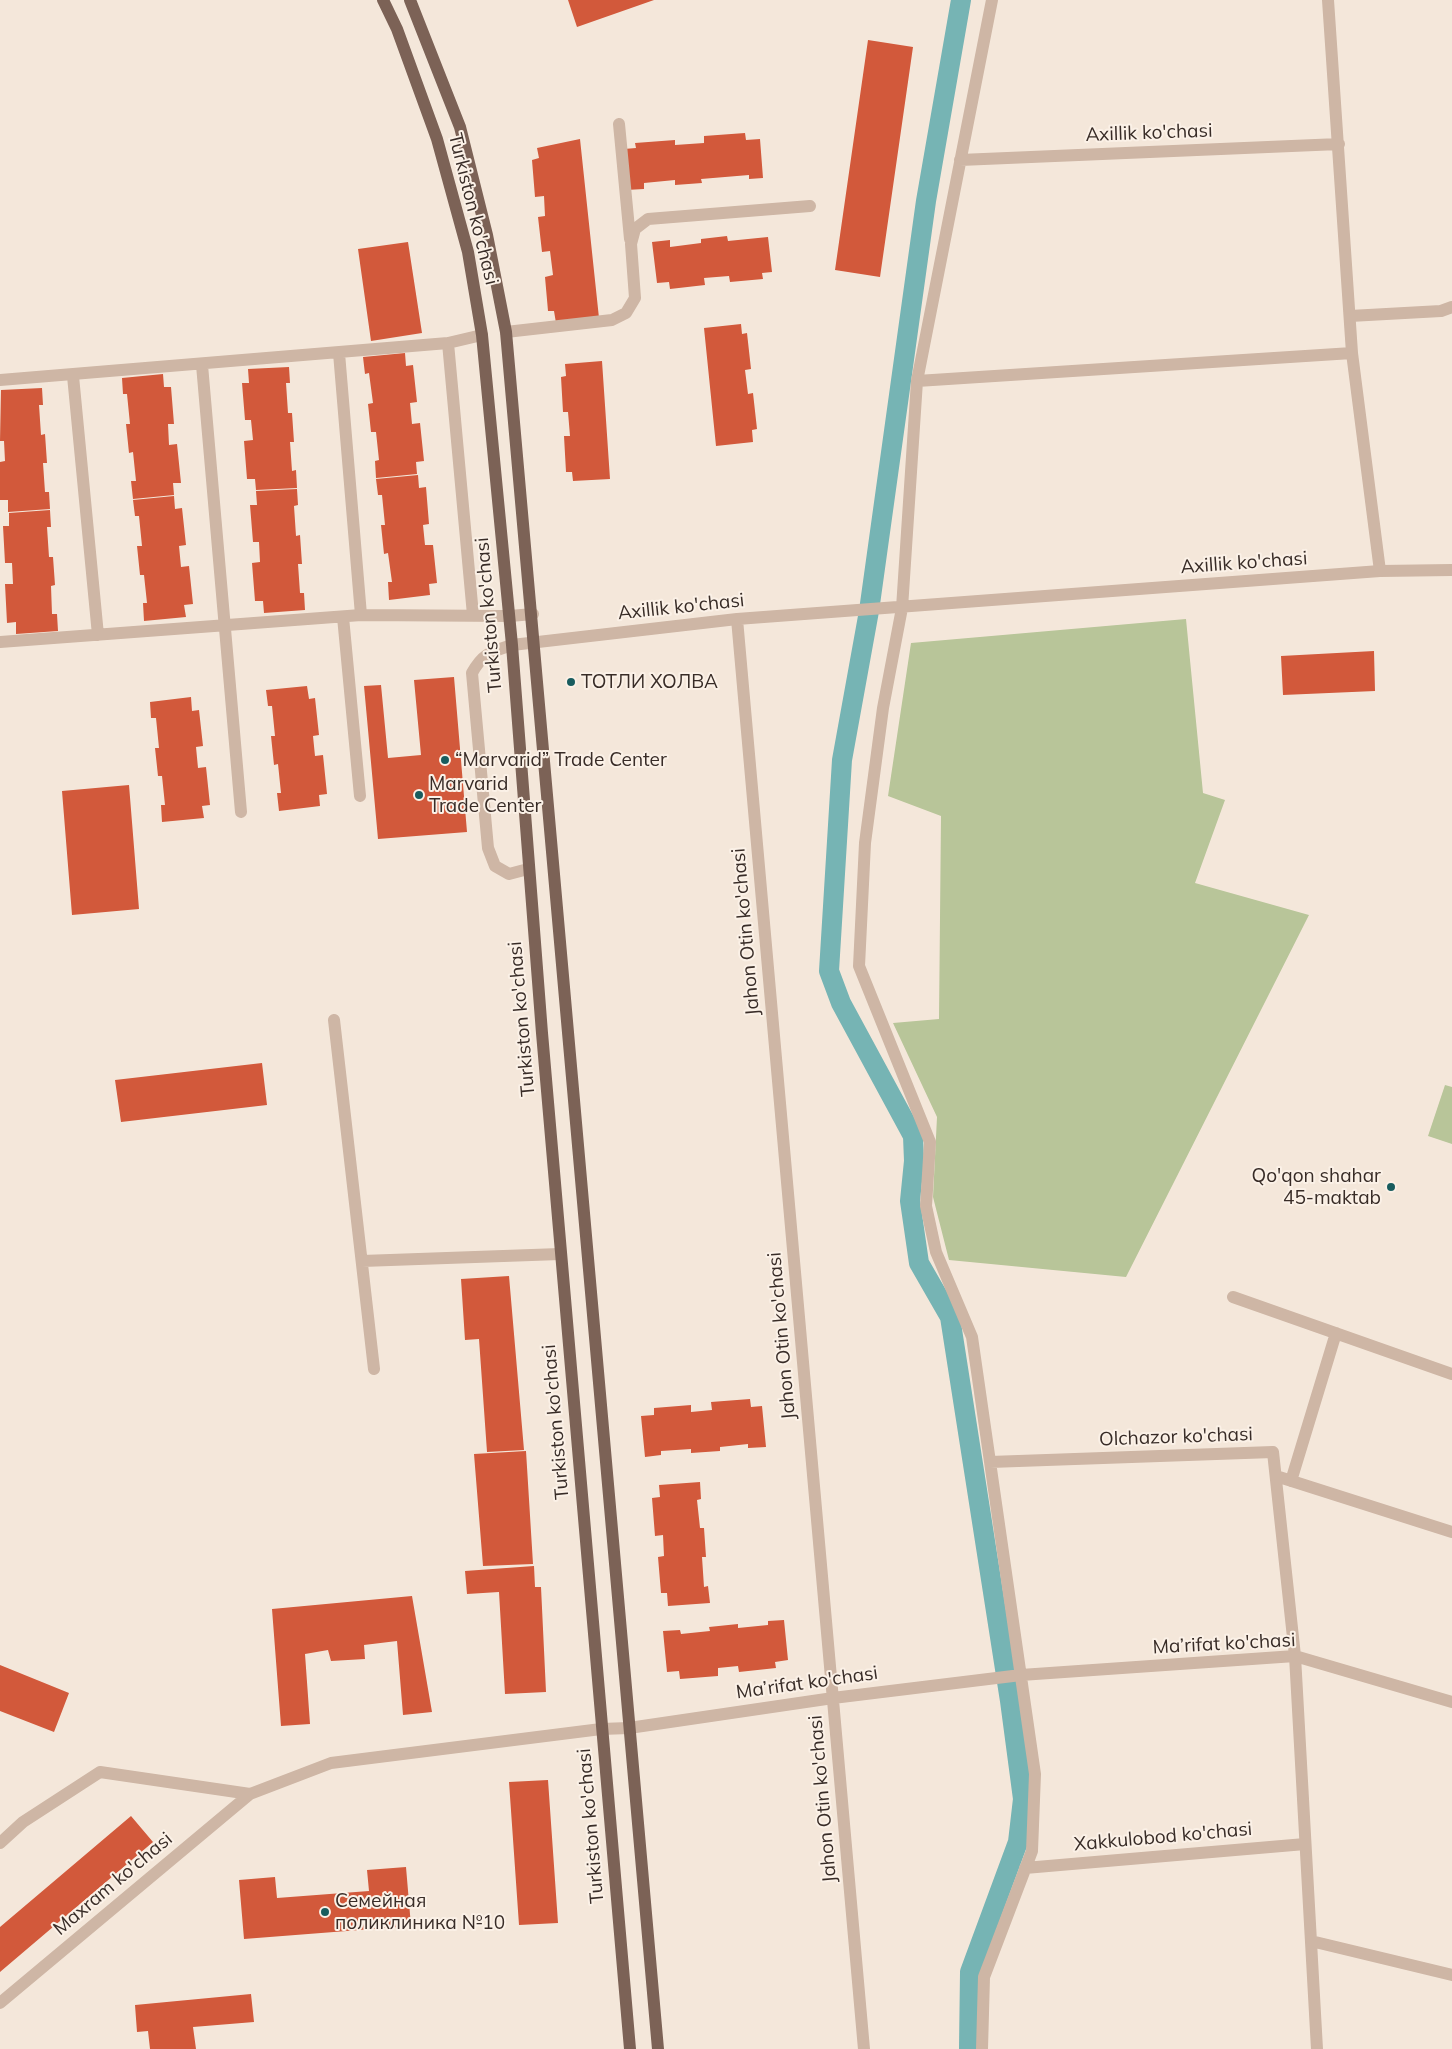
<!DOCTYPE html>
<html>
<head>
<meta charset="utf-8">
<style>
	body { margin:0 }
	canvas { display:block; background:#f4e7da }
</style>
</head>
<body>
<canvas width="1452" height="2049"></canvas>
<script>
const ctx = document.querySelector('canvas').getContext('2d');
ctx.lineJoin = 'round';
function fill(path, color) {
  ctx.fillStyle = color;
  ctx.fill(path, 'evenodd');
}
function stroke(path, color, width, dash) {
  ctx.strokeStyle = color;
  ctx.lineWidth = width;
  ctx.lineCap = dash ? 'butt' : 'round';
  ctx.setLineDash(dash || []);
  ctx.stroke(path);
}
function label(font, color, halo, rows, align = 'center') {
  ctx.font = font + ' Mulish,sans-serif';
  ctx.lineWidth = 4;
  ctx.setLineDash([]);
  ctx.textBaseline = 'middle';
  ctx.strokeStyle = halo;
  ctx.fillStyle = color;
  for (const [text, x, y, turn = 0] of rows) {
    ctx.save();
    ctx.translate(x, y);
    ctx.rotate((+turn || 0) * Math.PI / 180);
    ctx.textAlign = isNaN(turn) ? turn : align;
    if (halo) ctx.strokeText(text, 0, 0);
    ctx.fillText(text, 0, 0);
    ctx.restore();
  }
}
fill(new Path2D(`
	M1186,619L1203,793L1225,800L1195,883L1309,915L1126,1277L949,1260L933,1197L937,1117L893,1023L939,1019L941,816L888,796L911,643Z
	M1445,1085L1452,1087V1144L1428,1136Z`), '#b8c599');
stroke(new Path2D(`
	M961,0L926,201L869,611L842,760L829,971L841,1003L913,1136L914,1161L910,1201L919,1263L950,1317L1010,1701L1023,1799L1018,1842L970,1972L969,2049`), '#76b4b4', 20);
fill(new Path2D(`
	M568,0H654L577,27Z
	M868,40L913,47L880,277L835,270Z
	M745,133L746,140L760,139L763,178L749,179V175L701,179L702,183L675,185V180L644,183V189L626,190L624,149L636,148L635,143L675,140V145L704,143V136Z
	M580,139L599,318L556,323L554,311H548L545,277L553,275L550,251L542,252L538,217L545,216L544,196L535,197L532,160L539,158L537,148Z
	M727,236L728,241L768,237L772,272L762,273L763,279L730,282L729,276L704,278L705,285L670,289L669,282L657,283L652,242L670,240V247L701,243V239Z
	M408,242L422,333L371,341L358,249Z
	M741,324L742,334L747,333L751,369L745,370L748,394L753,393L757,429L752,430L753,442L716,446L704,328Z
	M405,353L406,366L413,365L417,402L410,403L412,424L420,423L424,461L416,462L417,474L376,478L375,461L379,460L376,432H371L368,404L373,403L369,373L365,374L363,357Z
	M602,361L610,479L573,481L572,472H566L564,436H570L568,412H563L561,377L566,376L565,364Z
	M289,367L290,383H286L288,413H292L294,442H290L292,471L296,470L297,488L256,490L255,479H247L244,441L253,440L251,420H245L242,383H249L248,369Z
	M163,374L164,387H171L174,424H168L169,445L177,444L181,483H173L174,495L133,499L131,481H136L133,452L129,453L126,424H130L127,394H123L122,378Z
	M42,388L43,405H39L41,435L45,434L47,463H43L45,492H49L50,509L8,512V500H0V462L5,461L4,441H0L1,390Z
	M418,475L419,488L426,487L429,524L423,525L425,545H433L437,583L429,584L430,595L389,600L388,582H392L388,553L384,554L381,525H385L382,495H378L376,479Z
	M297,489L298,505L294,506L296,536L300,535L302,564H298L300,593H304L305,610L264,613L263,601H255L252,563L260,562L259,542H253L250,505H257L256,491Z
	M174,496L175,509L182,508L186,545L179,546L181,567L189,566L193,604L184,605L186,617L144,621L143,603H147L144,575H140L137,546H142L139,516H135L133,500Z
	M50,510L51,527H47L49,557H53L55,585L51,586L52,614H57L58,631L16,634V622L7,623L5,584H13L12,563H5L3,526H9V513Z
	M1374,651L1375,691L1283,695L1281,656Z
	M454,677L467,832L378,839L364,686L381,685L388,758L421,755L414,680Z
	M307,686L309,699L315,698L319,735L313,736L315,756L323,755L327,794L319,795L320,806L279,811L277,793H281L278,764L274,765L271,736H275L272,706H268L266,690Z
	M191,697L192,711L199,710L203,746L196,747L198,768L206,767L210,805L202,806L204,818L162,822L161,805H165L162,776H158L155,748H159L156,718H151L150,702Z
	M129,785L139,909L72,915L62,791Z
	M262,1063L267,1105L121,1122L115,1080Z
	M509,1276L524,1450L487,1452L479,1339L465,1340L461,1279Z
	M750,1399L751,1407L762,1406L766,1447L748,1448V1444L720,1447V1451L691,1453V1449L661,1451V1455L645,1457L641,1416L654,1415V1408L691,1405V1412L712,1410L711,1402Z
	M526,1451L533,1564L483,1566L474,1454Z
	M700,1482L701,1499L697,1500L700,1528H704L706,1557H702L704,1587L708,1586L710,1603L668,1606L667,1593H661L658,1557L664,1556L663,1535L655,1536L652,1498L660,1497L659,1485Z
	M534,1566L535,1587H541L546,1692L505,1694L499,1592L467,1594L465,1571Z
	M412,1596L432,1712L403,1715L397,1641L364,1645L365,1659L331,1661L328,1650L305,1654L310,1724L281,1726L272,1609Z
	M784,1620L788,1660L775,1662L776,1668L739,1672L738,1666L718,1668V1676L680,1679L679,1671L667,1672L663,1631L680,1630L681,1634L710,1631L709,1627L738,1624V1628L768,1625V1621Z
	M0,1665L69,1693L54,1732L0,1711Z
	M548,1780L558,1923L519,1925L509,1782Z
	M131,1816L153,1842L0,1972V1927Z
	M406,1867L411,1926L244,1939L239,1880L275,1877L277,1898L369,1891L367,1870Z
	M251,1994L254,2022L193,2027L196,2049H150L148,2031L137,2032L135,2005Z`), '#d2593b');
stroke(new Path2D(`
	M1328,0L1352,353L1380,571
	M619,124L630,239
	M960,160L1339,144
	M1350,316L1441,311L1452,307
	M506,332L612,320L626,313L635,298L631,244L635,229L648,219L810,206
	M448,343L473,615
	M339,353L361,615
	M202,365L241,812
	M73,376L98,635
	M0,380L448,343L482,335
	M917,381L1352,353
	M343,617L360,796
	M737,619L864,2049
	M0,642L361,615L510,616L533,614
	M528,869L509,874L495,866L488,848L472,673C483,653 491,652 512,645L737,619L1380,571L1452,570
	M334,1020L374,1369
	M362,1261L560,1254
	M1233,1297L1452,1374
	M990,1462L1273,1452L1295,1656L1317,2049
	M1276,1476L1452,1532
	M1291,1481L1336,1333
	M0,1843L23,1822L100,1772L250,1794L331,1763L601,1729L629,1728L833,1698L1021,1675L1295,1656L1452,1702
	M1025,1868L1305,1844
	M1311,1941L1452,1975
	M0,2003L250,1794
	M982,2049L984,1977L1032,1851L1035,1774L972,1337L936,1252L926,1206L930,1142L859,966L865,843L883,708L902,608L917,381L992,0`), '#ceb6a5', 12);
stroke(new Path2D(`
	M383,0L397,29L437,139L468,252L482,335L512,645L542,1033L630,2049
	M410,0L460,127L487,235L506,332L658,2049`), '#7c6256', 12);
for (const [x, y, r, color] of [
	[571,682,5,"#185c5e"],
	[445,760,5,"#185c5e"],
	[419,795,5,"#185c5e"],
	[1391,1187,5,"#185c5e"],
	[325,1912,5,"#185c5e"]
]) {
  const dot = new Path2D();
  dot.arc(x, y, r, 0, 2 * Math.PI);
  ctx.fillStyle = color;
  ctx.fill(dot);
  stroke(dot, '#fbf1e7', 2);
}
label('19px', '#382c27', '#fbf1e7', [
	["Axillik ko'chasi",1149,133,-2],
	["Turkiston ko'chasi",473,209,76],
	["Axillik ko'chasi",1244,563,-4],
	["Axillik ko'chasi",681,607,-6],
	["Turkiston ko'chasi",489,615,-95],
	["Jahon Otin ko'chasi",746,932,-95],
	["Turkiston ko'chasi",522,1019,-95],
	["Jahon Otin ko'chasi",782,1336,-95],
	["Turkiston ko'chasi",556,1422,-95],
	["Olchazor ko'chasi",1176,1437,-2],
	["Ma’rifat ko'chasi",1224,1644,-3],
	["Ma’rifat ko'chasi",807,1683,-8],
	["Jahon Otin ko'chasi",823,1799,-95],
	["Turkiston ko'chasi",591,1826,-95],
	["Xakkulobod ko'chasi",1163,1837,-5],
	["Maxram ko'chasi",113,1884,-40]
]);
label('19px', '#382c27', '#fbf1e7', [
	["ТОТЛИ ХОЛВА",581,682],
	["“Marvarid” Trade Center",455,760],
	["Marvarid",429,784],
	["Trade Center",429,806],
	["Qo'qon shahar",1381,1176,"right"],
	["45-maktab",1381,1198,"right"],
	["Семейная",335,1901],
	["поликлиника №10",335,1923]
], 'left');
</script>
</body>
</html>
